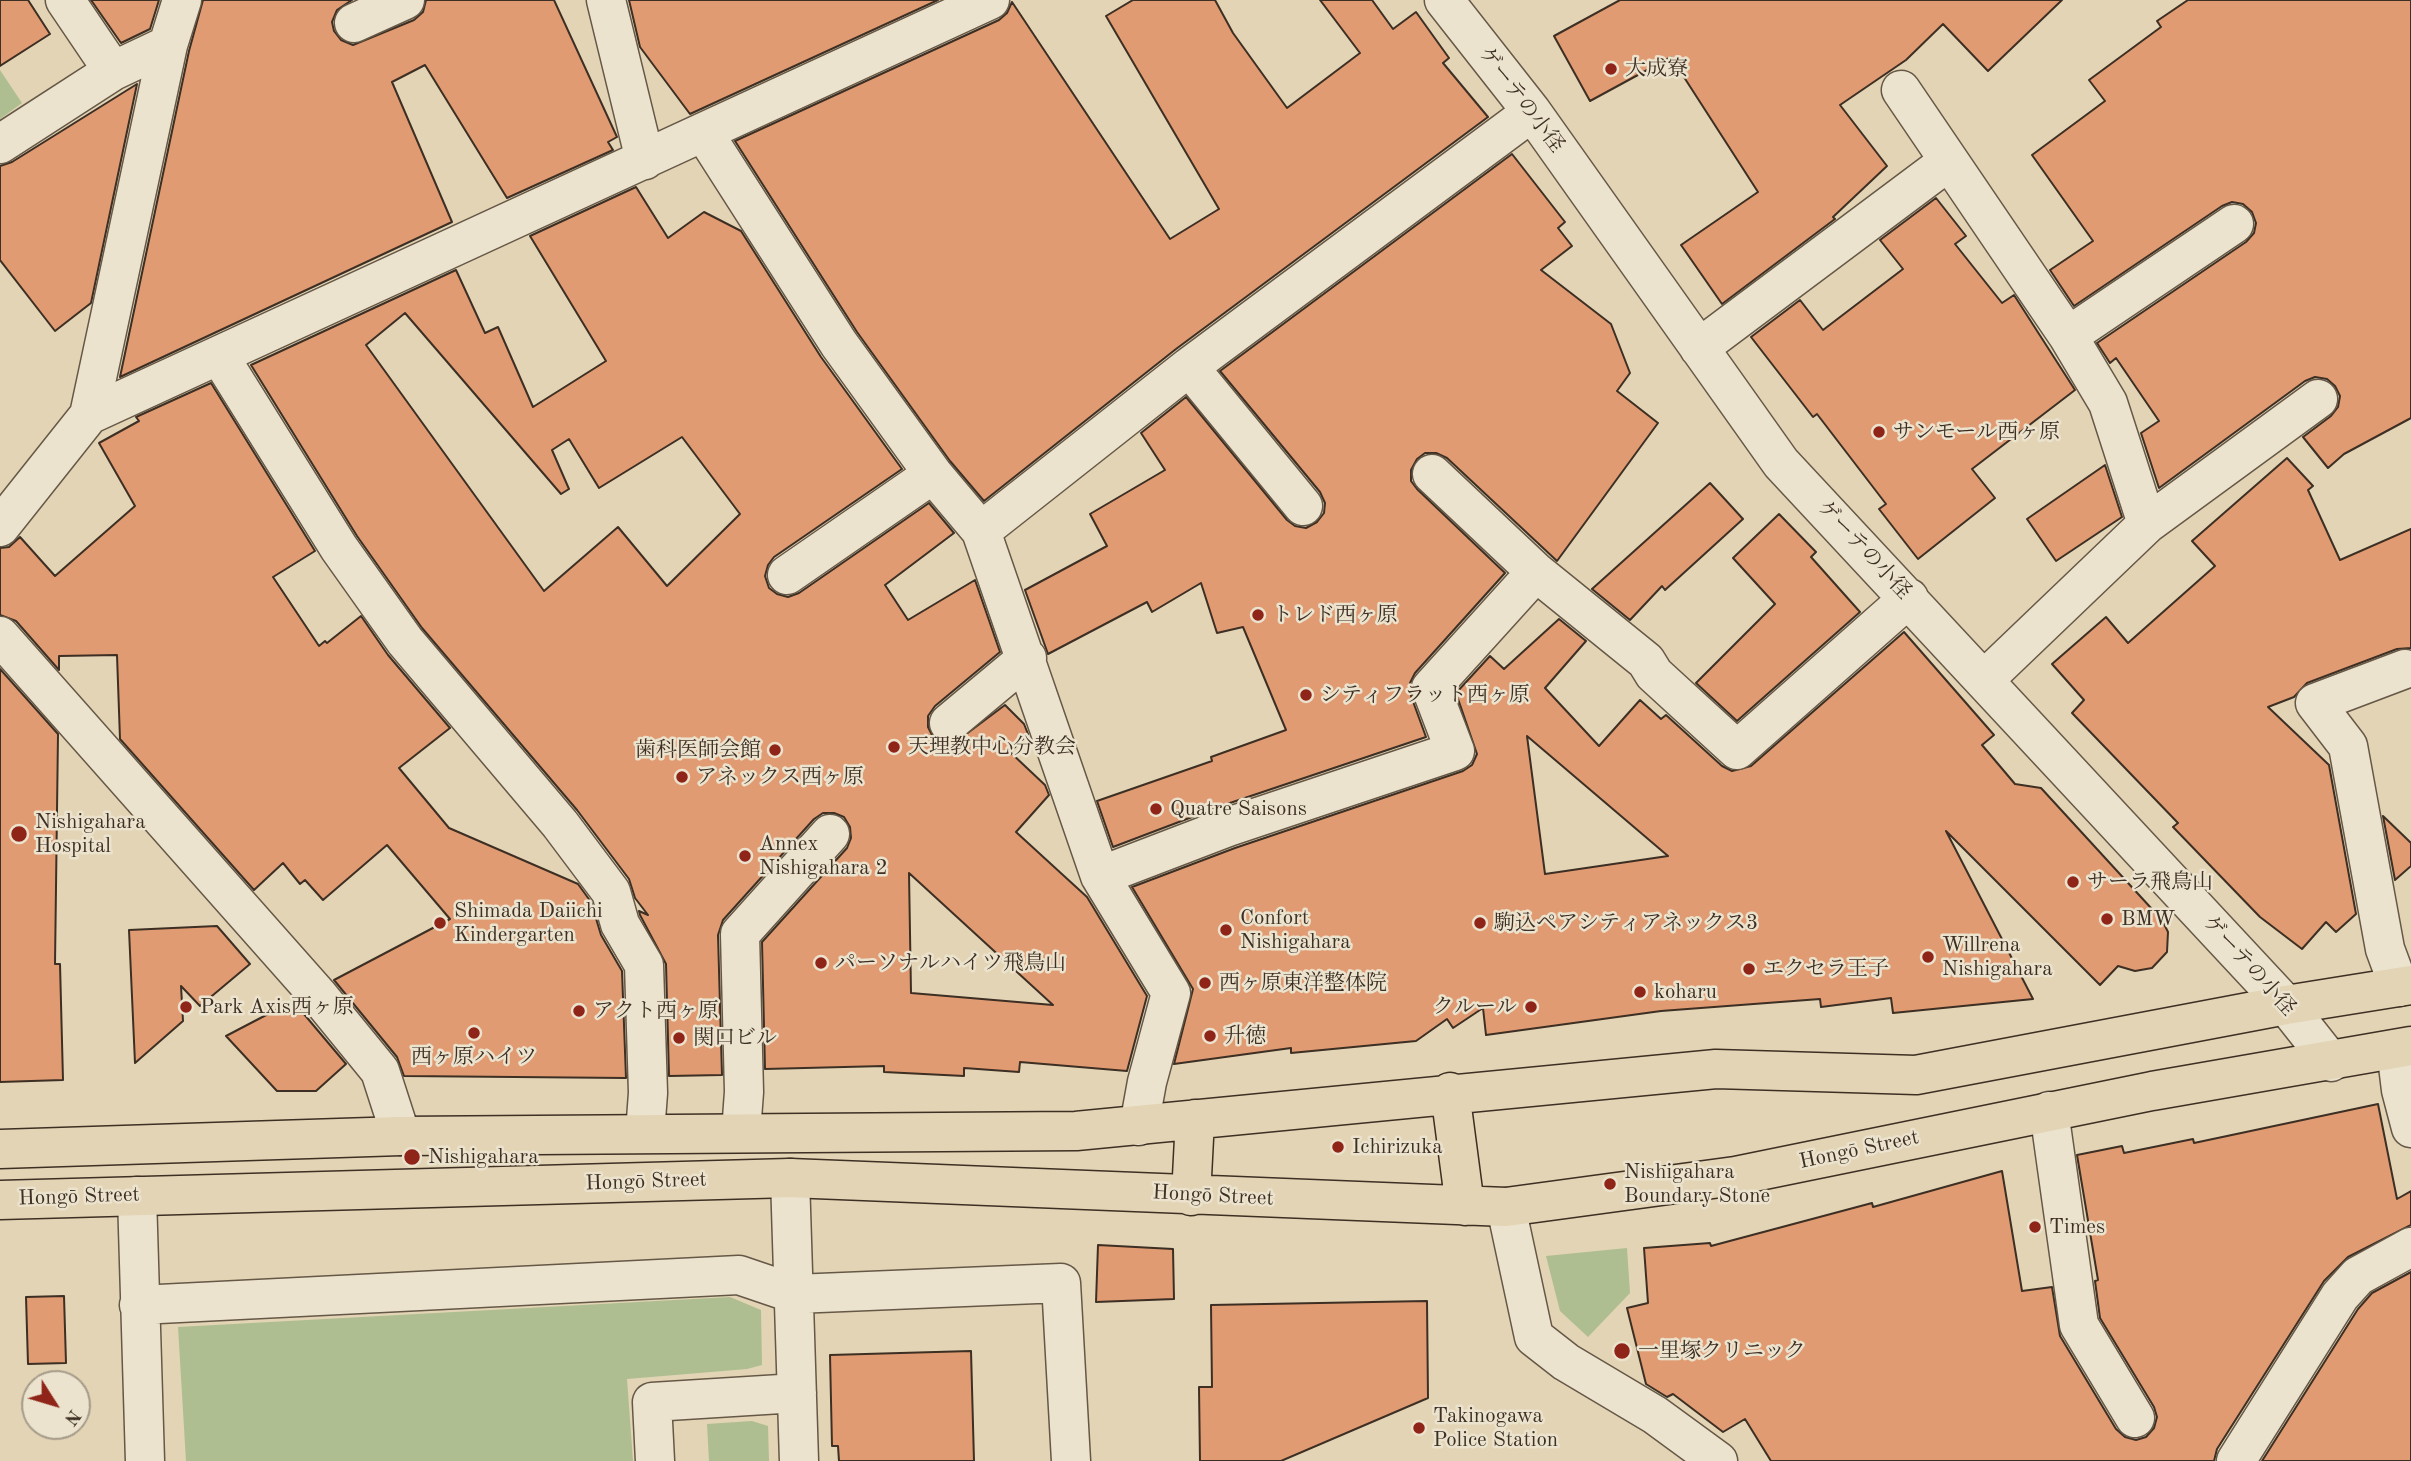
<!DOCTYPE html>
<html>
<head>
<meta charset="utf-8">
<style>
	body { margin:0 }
	#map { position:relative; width:2411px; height:1461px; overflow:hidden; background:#e2d4b4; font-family:"Old Standard TT",serif }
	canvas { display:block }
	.north { position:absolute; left:21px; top:1370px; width:70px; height:70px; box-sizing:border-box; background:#ece3ce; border:2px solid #a69b8a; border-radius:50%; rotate:127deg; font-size:19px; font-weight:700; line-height:28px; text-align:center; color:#3d2f23 }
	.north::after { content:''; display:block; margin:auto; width:24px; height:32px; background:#8f2418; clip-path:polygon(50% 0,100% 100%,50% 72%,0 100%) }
</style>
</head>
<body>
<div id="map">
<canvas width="2411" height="1461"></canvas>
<div class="north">N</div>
</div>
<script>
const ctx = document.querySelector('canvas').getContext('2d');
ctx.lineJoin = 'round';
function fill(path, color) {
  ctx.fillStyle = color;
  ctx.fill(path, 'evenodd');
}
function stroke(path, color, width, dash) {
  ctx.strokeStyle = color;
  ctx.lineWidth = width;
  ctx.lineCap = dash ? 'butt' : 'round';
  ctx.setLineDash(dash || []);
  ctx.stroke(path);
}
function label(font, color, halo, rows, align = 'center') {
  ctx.font = font + ' "Old Standard TT","Noto Serif JP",serif';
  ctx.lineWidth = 5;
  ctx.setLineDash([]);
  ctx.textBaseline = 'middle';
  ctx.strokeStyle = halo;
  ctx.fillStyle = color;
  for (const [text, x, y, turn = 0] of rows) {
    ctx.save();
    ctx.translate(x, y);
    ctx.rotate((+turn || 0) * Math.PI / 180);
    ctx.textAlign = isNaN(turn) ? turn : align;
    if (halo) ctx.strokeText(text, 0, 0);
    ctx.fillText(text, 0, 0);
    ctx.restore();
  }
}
fill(new Path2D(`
	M0,70L22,103L0,119Z
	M1627,1248L1630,1293L1588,1337L1560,1311L1546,1256Z
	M730,1297L761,1310L762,1365L747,1369L627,1379L633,1461H186L178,1327Z
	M752,1421L768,1426L769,1461H709L707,1424Z`), '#aebe91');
const building = new Path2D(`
	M0,0H28L50,34L0,66Z
	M91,0H159L150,29L121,43Z
	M203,0H352L337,10L332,22L334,31L341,40L353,45L414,20L423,12L426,0H554L617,137L608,142L613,150L507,198L425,65L392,82L452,222L120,377L189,51Z
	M629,0H938L690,114L640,47Z
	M1133,0H1215L1233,33L1287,108L1360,53L1320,0H1372L1393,29L1416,12L1449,58L1443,63L1488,117L1176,349L984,501L950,461L857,332L735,141L999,20L1007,13L1012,2L1170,239L1219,209L1106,16Z
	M1620,0H2062L1988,71L1943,24L1906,60L1840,105L1887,166L1833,217L1835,219L1722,304L1681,245L1758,192L1671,57L1590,101L1554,36Z
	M2188,0H2411V418L2344,454L2328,468L2303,437L2331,416L2338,407L2340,396L2335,386L2327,379L2315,377L2305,381L2159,488L2141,433L2159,421L2116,358L2110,363L2097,343L2246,242L2254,233L2256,223L2252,212L2243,204L2232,202L2222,206L2074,306L2050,270L2093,241L2032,155L2105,101L2089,80L2161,27L2157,21Z
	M137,84L91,303L55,331L0,260V166L12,162Z
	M1512,154L1565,222L1558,228L1572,246L1541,270L1611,324L1630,373L1617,391L1658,423L1557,561L1447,458L1436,453H1425L1417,459L1411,470V481L1417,489L1505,573L1415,673L1410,683L1411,696L1426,737L1221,806L1113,847L1097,801L1212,761L1211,757L1286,730L1243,627L1217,633L1201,583L1152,612L1147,602L1048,654L1025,590L1107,546L1090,514L1165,470L1141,433L1186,397L1287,520L1295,526L1306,528L1317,522L1324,513L1325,503L1320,492L1220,371Z
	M636,187L668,238L704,212L741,231L821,357L902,469L774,557L768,565L765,576L769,588L777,594L788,597L799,593L929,503L954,533L885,585L908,620L975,580L1000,652L935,706L928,716V727L933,737L941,743L953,744L1005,705L1024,724L1028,734L1010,752L1045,785L1049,795L1016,832L1087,897L1147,996L1127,1071L1020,1062L1019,1072L964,1068V1076L884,1072V1066L765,1069L762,942L847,848L851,838L850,827L844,817L834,813H823L814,819L723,920L718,935L722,1075L669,1076L666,964L640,915L639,911L648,915L635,898L629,879L577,810L422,628L357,536L251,365L456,270L485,333L498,327L533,407L606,361L530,236ZM405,313L561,494L569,489L552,450L569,439L599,488L682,437L740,514L667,586L618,527L544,591L366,345ZM909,873L1053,1005L911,993Z
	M1936,198L1966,236L1955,244L2002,303L2014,295L2075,390L1972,469L1995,498L1918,559L1879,509L1886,504L1817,414L1813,417L1751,337L1800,300L1823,330L1903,269L1880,240Z
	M211,383L315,551L273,577L319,646L325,641L327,643L361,616L388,655L450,728L399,768L449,828L578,884L591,902L601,935L622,971L626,1078L404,1076L397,1057L334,980L450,919L387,845L323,900L305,880L300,884L283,863L254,890L120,739L117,655L59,656V670L16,621L0,615V548L9,547L20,537L55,576L135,506L99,443L139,421L136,417Z
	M2287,458L2313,486L2308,490L2340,560L2411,529V648L2397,649L2307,683L2294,697L2268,707L2329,765L2356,914L2336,932L2326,922L2302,949L2260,917L2173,827L2178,823L2072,713L2084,700L2052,664L2106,617L2128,643L2215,566L2192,541Z
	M2105,465L2122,517L2056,561L2027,519Z
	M1710,483L1743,519L1665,590L1662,586L1630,620L1592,589Z
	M1779,514L1816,552L1811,557L1860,612L1737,721L1696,683L1775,604L1733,558Z
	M1559,619L1586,641L1545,688L1599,746L1640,700L1661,719L1666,715L1722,766L1732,771L1751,766L1904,632L1994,735L1982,745L2015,784L2041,788L2162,920L2168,932L2167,952L2152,968L2135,971L2118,966L2100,985L1946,831L2033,999L1893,1013L1891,998L1821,1007L1820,999L1661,1011L1486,1035L1483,1008L1453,1028L1447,1019L1416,1041L1291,1053V1048L1174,1064L1193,989L1132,887L1235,848L1463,771L1472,765L1477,754L1456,693L1490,656L1504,669ZM1527,736L1668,856L1545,874Z
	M0,669L58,734L55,964H60L63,1080L0,1082Z
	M2383,816L2411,843V866L2395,880Z
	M217,926L250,964L200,1006L181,986L183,1021L135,1063L129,930Z
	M293,1001L346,1064L316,1091H277L226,1036Z
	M2378,1104L2397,1199L2411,1191V1225L2348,1257L2324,1281L2217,1449L2214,1461H1771L1745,1419L1723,1432L1673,1394L1667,1397L1646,1384L1627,1308L1648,1303L1644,1248L1710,1243L1711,1246L1872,1203L1873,1207L2002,1171L2022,1291L2052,1287L2060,1336L2116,1429L2125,1437L2136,1440L2146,1437L2154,1428L2157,1417L2154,1407L2100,1318L2095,1281L2098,1280L2077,1155L2122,1146L2124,1153L2193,1139L2194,1143Z
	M1098,1245L1173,1249L1174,1299L1096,1302Z
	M2411,1272V1461H2262L2358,1309L2372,1293Z
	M64,1296L66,1363L28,1364L26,1297Z
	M1427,1301L1428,1398L1281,1461H1200L1199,1387H1212L1211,1305Z
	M971,1351L974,1461H839L838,1446H832L830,1355Z`);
fill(building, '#e19b72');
stroke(building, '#3d2f23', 2);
const minor = new Path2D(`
	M65,0L113,71
	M606,0L645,160
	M1444,0L1532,112L1781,463L2286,1005L2331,1062
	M354,23L405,0
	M1901,90L2068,336L2108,403L2147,524L1985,679
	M704,133L839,344L933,474L981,531L1100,876L1171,993L1147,1082L1139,1126
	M0,144L113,71L168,45
	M2068,336L2234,224
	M1699,348L1949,161
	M220,357L339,548L405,641L560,824L611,892L620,924L644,965L648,1093L645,1133
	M1189,367L1303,506
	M89,415L168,45L182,0
	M2147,524L2318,399
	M0,527L89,415L990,0
	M981,531L1189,367L1532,112
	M1536,572L1646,661L1654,674L1737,750L1909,598
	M787,575L933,474
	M0,636L318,995L380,1071L401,1136
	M949,723L1027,658
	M1100,876L1228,827L1455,751L1431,688L1536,572L1432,474
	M2399,987L2385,949L2348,746L2315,703L2405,669
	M2396,1049L2401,1090L2411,1128
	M2049,1111L2079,1325L2135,1418
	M741,1132L744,1092L740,934L830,834
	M790,1178L799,1461
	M137,1196L145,1461
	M1506,1207L1534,1337L1566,1362L1655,1415L1718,1461
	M139,1305L739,1275L795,1294L1061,1283L1071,1461
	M655,1461L652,1402L797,1393
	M2236,1461L2340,1296L2358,1276L2411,1247`);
const major = new Path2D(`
	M1450,1092L1465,1206
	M0,1149L401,1136L1076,1131L1716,1069L1916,1075L2286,1005L2411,985
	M1191,1196L1195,1119
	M0,1200L790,1178L1506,1207L1735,1176L2152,1091L2411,1046`);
stroke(minor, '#665847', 41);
stroke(major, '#3d2f23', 41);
stroke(minor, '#ece3ce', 38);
stroke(major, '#e2d4b4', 38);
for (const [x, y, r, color] of [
	[1611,69,7,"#8f2418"],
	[1879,432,7,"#8f2418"],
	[1258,615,7,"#8f2418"],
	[1306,695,7,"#8f2418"],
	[894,747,7,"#8f2418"],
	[775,750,7,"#8f2418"],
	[682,777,7,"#8f2418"],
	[1156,809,7,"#8f2418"],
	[19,834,9,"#8f2418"],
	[745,856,7,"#8f2418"],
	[2073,882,7,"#8f2418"],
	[2107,919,7,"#8f2418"],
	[440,923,7,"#8f2418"],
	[1480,923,7,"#8f2418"],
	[1226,930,7,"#8f2418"],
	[1928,957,7,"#8f2418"],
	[821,963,7,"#8f2418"],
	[1749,969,7,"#8f2418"],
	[1205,983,7,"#8f2418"],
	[1640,992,7,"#8f2418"],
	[186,1007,7,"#8f2418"],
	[1531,1007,7,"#8f2418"],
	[579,1011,7,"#8f2418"],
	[474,1033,7,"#8f2418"],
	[1210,1036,7,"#8f2418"],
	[679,1038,7,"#8f2418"],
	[1338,1147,7,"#8f2418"],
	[412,1157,9,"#8f2418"],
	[1610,1184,7,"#8f2418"],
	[2035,1227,7,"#8f2418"],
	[1622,1351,9,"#8f2418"],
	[1419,1428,7,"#8f2418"]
]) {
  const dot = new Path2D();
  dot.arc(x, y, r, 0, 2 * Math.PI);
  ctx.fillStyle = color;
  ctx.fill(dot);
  stroke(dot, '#ece3ce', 2.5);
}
label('21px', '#3d2f23', '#ece3ce', [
	["大成寮",1625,69],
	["サンモール西ヶ原",1893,432],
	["トレド西ヶ原",1272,615],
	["シティフラット西ヶ原",1320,695],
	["天理教中心分教会",908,747],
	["歯科医師会館",761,750,"right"],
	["アネックス西ヶ原",696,777],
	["Quatre Saisons",1170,809],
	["Nishigahara",35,822],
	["Hospital",35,846],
	["Annex",759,844],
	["Nishigahara 2",759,868],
	["サーラ飛鳥山",2087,882],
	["Shimada Daiichi",454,911],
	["Kindergarten",454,935],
	["Confort",1240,918],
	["Nishigahara",1240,942],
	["BMW",2121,919],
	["駒込ペアシティアネックス3",1494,923],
	["Willrena",1942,945],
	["Nishigahara",1942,969],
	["パーソナルハイツ飛鳥山",835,963],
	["エクセラ王子",1763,969],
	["西ヶ原東洋整体院",1219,983],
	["koharu",1654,992],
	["Park Axis西ヶ原",200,1007],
	["クルール",1517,1007,"right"],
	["アクト西ヶ原",593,1011],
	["升徳",1224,1036],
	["関口ビル",693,1038],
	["西ヶ原ハイツ",474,1057,"center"],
	["Ichirizuka",1352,1147],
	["Nishigahara",428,1157],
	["Nishigahara",1624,1172],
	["Boundary Stone",1624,1196],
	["Times",2049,1227],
	["一里塚クリニック",1638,1351],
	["Takinogawa",1433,1416],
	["Police Station",1433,1440]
], 'left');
label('21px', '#3d2f23', '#ece3ce', [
	["ゲーテの小径",1521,100,53],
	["ゲーテの小径",1864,550,47],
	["ゲーテの小径",2249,966,48],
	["Hongō Street",1859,1150,-12],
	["Hongō Street",646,1182,-2],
	["Hongō Street",1213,1196,3],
	["Hongō Street",79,1197,-2]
]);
</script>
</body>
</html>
